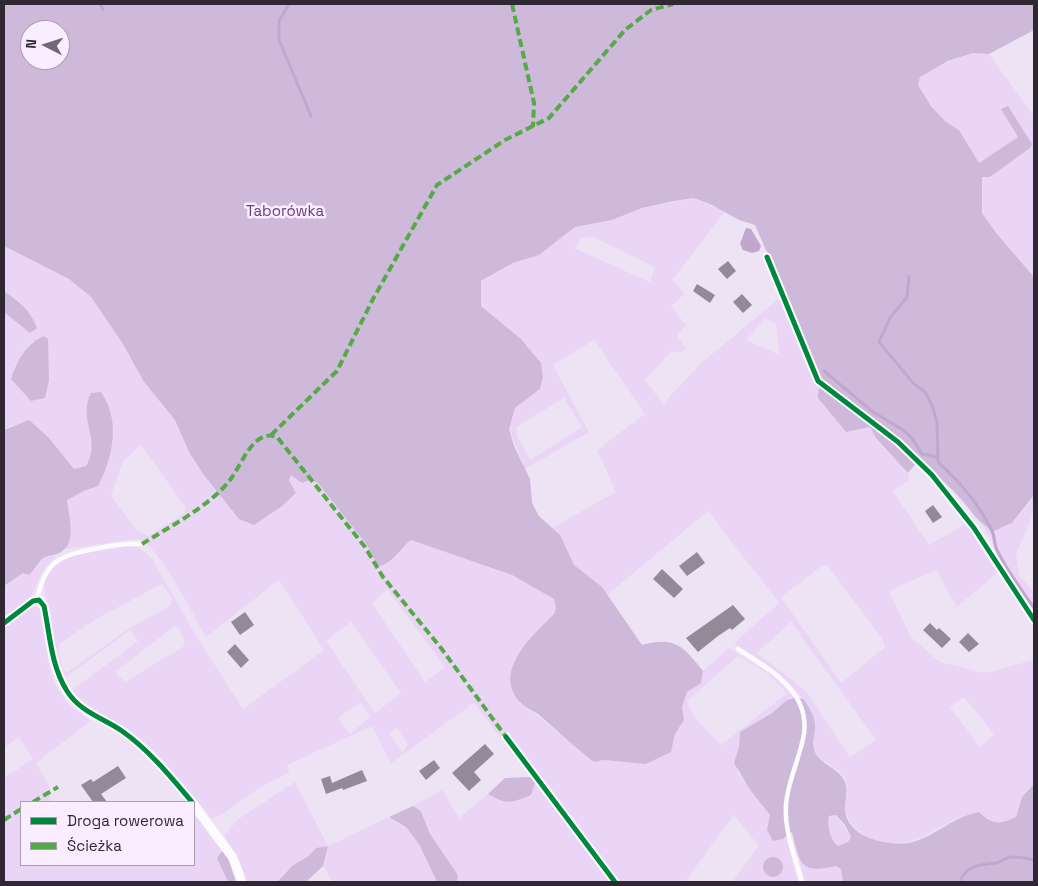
<!DOCTYPE html>
<html>
<head>
<meta charset="utf-8">
<style>
	body { margin:0 }
	#map { position:relative; width:1038px; height:886px; overflow:hidden; background:#eee3f4; font-family:"Space Grotesk",sans-serif }
	canvas { display:block }
	.frame { position:absolute; inset:0; border:5px solid #2f2833; pointer-events:none }
	.legend { position:absolute; left:20px; top:801px; width:175px; height:65px; box-sizing:border-box; background:#f9edff; border:1px solid #a89ead; margin:0; padding:6px 9px; list-style:none; font-size:15px; color:#2f2833 }
	.legend li { display:flex; align-items:center; gap:10px; height:25px }
	.legend b { width:25px; border:1px solid #a89ead }
	.north { position:absolute; left:20px; top:20px; width:50px; height:50px; box-sizing:border-box; background:#f9edff; border:1px solid #a89ead; border-radius:50%; rotate:275deg; font-size:14px; font-weight:700; line-height:20px; text-align:center; color:#2f2833 }
	.north::after { content:''; display:block; margin:auto; width:18px; height:22px; background:#726977; clip-path:polygon(50% 0,100% 100%,50% 72%,0 100%) }
</style>
</head>
<body>
<div id="map">
<canvas width="1038" height="886"></canvas>
<div class="frame"></div>
<ul class="legend">
<li><b style="height:6px;background:#00873e"></b>Droga rowerowa</li>
<li><b style="height:6px;background:#54aa45"></b>Ścieżka</li>
</ul>
<div class="north">N</div>
</div>
<script>
const ctx = document.querySelector('canvas').getContext('2d');
ctx.lineJoin = 'round';
function fill(path, color) {
  ctx.fillStyle = color;
  ctx.fill(path, 'evenodd');
}
function stroke(path, color, width, dash) {
  ctx.strokeStyle = color;
  ctx.lineWidth = width;
  ctx.lineCap = dash ? 'butt' : 'round';
  ctx.setLineDash(dash || []);
  ctx.stroke(path);
}
function label(font, color, halo, rows, align = 'center') {
  ctx.font = font + ' "Space Grotesk",sans-serif';
  ctx.lineWidth = 5;
  ctx.setLineDash([]);
  ctx.textBaseline = 'middle';
  ctx.strokeStyle = halo;
  ctx.fillStyle = color;
  for (const [text, x, y, turn = 0] of rows) {
    ctx.save();
    ctx.translate(x, y);
    ctx.rotate((+turn || 0) * Math.PI / 180);
    ctx.textAlign = isNaN(turn) ? turn : align;
    if (halo) ctx.strokeText(text, 0, 0);
    ctx.fillText(text, 0, 0);
    ctx.restore();
  }
}
fill(new Path2D(`
	M973,53L989,54L1034,116V277L997,234L982,213V177H990L1030,148L1002,109L1018,137L979,163L959,130L945,121L931,106L918,85L920,77C936,66 955,59 973,53Z
	M694,198L725,212L672,280L685,294L671,306L686,325L677,336L686,348L680,353L672,351L645,380L663,404L700,364L781,297L821,387L818,398L846,432L870,427C880,445 907,459 909,480L893,491L929,545L967,523L997,573L957,607L936,570L889,591L911,637L940,662L985,673L1034,660V784L1022,797L1016,817C1000,825 992,825 979,812C947,817 924,845 890,844C883,844 872,839 865,835C829,814 858,792 841,773C834,765 818,762 815,751C810,734 818,716 804,700C783,677 761,661 734,643L779,603L708,511L607,595C598,582 585,576 574,565C564,554 563,538 552,528L616,492L597,450L645,414L594,340L553,365L589,432L525,469L509,429L515,408L540,389L541,363L521,339L481,306V282L513,263L539,255L575,227L612,220L642,208ZM593,237L655,267L650,282L574,248L582,238ZM765,319L776,324L779,354L746,340ZM564,398L582,427L530,460L517,436L516,427ZM823,565H827L882,638L885,647L841,683L781,597ZM791,622L876,740L850,757L806,691L757,653ZM964,697L994,734L980,747L950,707Z
	M4,246L69,279L91,297L123,344L144,382L175,420L189,452L203,474L239,519L254,525L281,507L296,493L289,480L291,475L317,482L367,545L374,558L391,561L402,547L411,540L512,575L554,599L556,607L554,614L514,661L520,703C547,720 568,743 594,762L604,760L646,764L671,752L675,734L684,720L682,707L687,692L701,683L703,671L729,648L775,677L794,698L787,700L772,713L740,732L737,771L770,815L769,820L783,839L786,836L798,882H732L759,846L734,815L685,882H620L508,733L501,738L474,703L391,763L372,726L287,765L290,772L259,788L220,816L211,818C188,790 166,760 138,737C116,720 90,712 72,690L138,641L130,630L66,677C58,663 41,593 45,580C54,554 90,552 112,549C119,548 128,545 135,547C143,548 148,555 153,560L200,642L243,709L324,650L279,580L206,637C193,616 159,543 137,539L66,549C72,532 70,517 67,500L84,491L98,486C106,454 122,421 100,392L86,409L93,454L86,466L74,469L49,438L13,425L4,430V312L11,316L21,303L4,291ZM33,341L49,381L45,398L31,401L15,366L23,352ZM141,445L186,508L184,513L149,536L137,531L111,495L123,461ZM162,584L173,599L170,606L130,628L68,672L64,671L59,654V644L96,619ZM387,589L445,667L425,682L372,603ZM351,622L401,693L375,713L326,641ZM175,626L180,630L185,642L183,647L125,682L115,672ZM738,656L768,674L787,693L721,745L694,717L687,701ZM361,702L370,717L350,734L338,718ZM397,728L408,745L402,752L389,734Z
	M1034,495V511L1016,554L1019,576L1034,591V613L998,558L991,539L982,525C1010,538 1019,514 1034,495Z
	M57,555L44,569L30,598L4,619V586L23,573L36,568L44,558Z
	M32,606L38,607L40,610C45,639 47,682 69,704C76,711 84,716 91,721L36,763L49,786L51,802H21V865H194V814L222,851L217,858L228,882H4V778L33,759L19,737L4,747V627Z
	M295,782L328,846L389,817L406,827L419,844L437,882H332L323,866L328,846L316,848C304,861 286,866 277,882H246L241,865L225,836L237,820Z
	M535,783L610,882H457L458,875L430,834L421,811L413,806L442,790L459,818L488,794L497,799L531,795Z
	M836,815L851,837L848,842L838,847C830,840 827,826 829,816Z
	M799,860L807,867L836,866L841,869L843,882H805Z`), '#ebd5f6');
fill(new Path2D(`
	M4,4H1034V30L989,54L973,53L948,61L920,77L918,85L931,106L945,121L959,130L979,163L1018,137L1001,109L1008,106L1032,144L1030,148L990,177H982V213L997,234L1034,277V495L1012,523L994,531C977,523 972,511 960,498C947,484 933,471 917,462L908,473L876,438L870,427L846,432L818,398C818,390 821,383 820,374L755,225L739,220L712,205L694,198L674,201L642,208L612,220L575,227L539,255L513,263L481,281V306L521,339L541,363L543,377L540,389L515,408L509,429L514,446L530,479L532,503L539,516L560,535L574,565L602,587L642,645C675,636 683,646 703,671L701,683L687,692L682,707L684,720L675,734L671,752L646,764L604,760L594,762C574,747 557,730 538,714C532,710 524,707 519,701C493,670 533,635 554,614L556,607L554,599L512,575L411,540C400,548 393,564 378,566L367,545L317,482L310,480L302,483L291,475L289,480L296,493L281,507L254,525L239,519L203,474L189,452L175,420L144,382L123,344L91,297L69,279L4,246ZM30,30H60V60H30Z
	M4,291C20,302 30,310 37,328L30,333L4,312Z
	M44,336L48,339L49,381L45,398L31,401L11,379C18,359 25,345 44,336Z
	M101,392C121,421 113,457 98,486L84,491L67,500C69,516 77,543 61,552C55,556 47,555 42,559C38,564 34,570 29,575L23,573L4,586V430L29,420L49,438L74,469L86,466C102,440 77,419 91,393Z
	M794,698L804,699C808,706 814,715 815,723C816,734 810,743 816,754C823,766 838,767 845,782C849,792 843,805 846,816C854,840 892,847 913,842C937,835 954,816 979,812C992,825 1000,825 1016,817L1022,797L1034,784V882H843L841,869L836,866C800,874 800,865 792,832L783,839L773,841L767,830L770,815L751,791L734,763L739,747L740,732L772,713L787,700ZM836,815L845,825L851,837L848,842L838,846C830,840 827,826 829,816Z
	M531,777L535,783L531,795C512,803 506,805 488,794L505,778Z
	M413,806L421,811L430,834L458,875L457,882H437L419,844L406,827L389,817Z
	M328,846L323,866L306,882H277L292,866L308,856L316,848Z
	M222,851L228,858L236,882H228L217,858Z
	M763 867a10 10 0 1 1 20 0a10 10 0 1 1-20 0Z`), '#cfb9db');
fill(new Path2D(`
	M746,228L751,229L761,246L759,251L752,253L743,250L740,244Z`), '#c0a7cd');
stroke(new Path2D(`
	M100,4L103,9
	M289,4L279,21V40L311,116
	M909,276L907,297L890,318L879,342L914,384L925,392L932,405L937,422L938,462C959,481 980,506 992,531C995,537 994,544 997,550C1007,571 1021,589 1034,608
	M824,371L873,412L903,430L912,438L922,454L937,457
	M960,882C965,865 981,865 996,863C1000,862 1003,860 1007,858C1015,855 1026,858 1034,860`), '#c0a7cd', 3);
fill(new Path2D(`
	M728,261L736,271L727,279L718,269Z
	M697,284L715,295L710,303L693,291Z
	M742,294L752,305L743,313L733,302Z
	M933,505L942,517L933,523L925,511Z
	M697,552L705,563L687,576L679,566Z
	M662,569L683,589L674,598L653,579Z
	M733,605L745,619L732,630L730,628L718,636L698,652L686,638Z
	M245,612L254,625L240,635L231,622Z
	M930,623L937,630L939,628L951,639L942,648L923,630Z
	M968,633L979,644L969,652L959,642Z
	M235,644L249,660L241,668L227,652Z
	M485,744L494,754L474,772L481,780L469,791L452,773Z
	M434,760L440,768L426,780L419,771Z
	M118,766L126,778L101,794L107,802H93L81,785L91,779L93,782Z
	M362,770L367,781L343,790L342,788L326,794L321,779L330,776L332,783Z`), '#938999');
stroke(new Path2D(`
	M37,600C45,559 62,555 99,548C114,545 127,543 142,544
	M738,649C769,669 810,691 804,734C800,758 788,780 786,804C784,831 795,857 802,882`), '#fcfbfd', 4.5);
stroke(new Path2D(`
	M767,257L818,381L898,442L932,475L974,528L1034,620
	M4,623L33,601L39,600L44,606C50,635 51,666 67,691C80,712 103,718 122,731C149,750 171,777 192,802
	M506,737L615,882
	M194,805L233,858L242,882`), '#fcfbfd', 9);
stroke(new Path2D(`
	M512,4L534,103L533,127
	M271,435L337,371L373,299L437,185L505,140L549,118L625,30L651,10L673,4
	M142,544C169,527 210,506 230,480C242,465 253,428 277,437L365,547L383,577L441,648L506,737
	M33,802L58,787
	M4,820L21,809`), '#54aa45', 4, [8, 4]);
stroke(new Path2D(`
	M767,257L818,381L898,442L932,475L974,528L1034,620
	M4,623L33,601L39,600L44,606C50,635 51,666 67,691C80,712 103,718 122,731C149,750 171,777 192,802
	M506,737L615,882`), '#00873e', 5);
label('15px', '#69407d', '#f9edff', [
	["Taborówka",285,212]
]);
</script>
</body>
</html>
